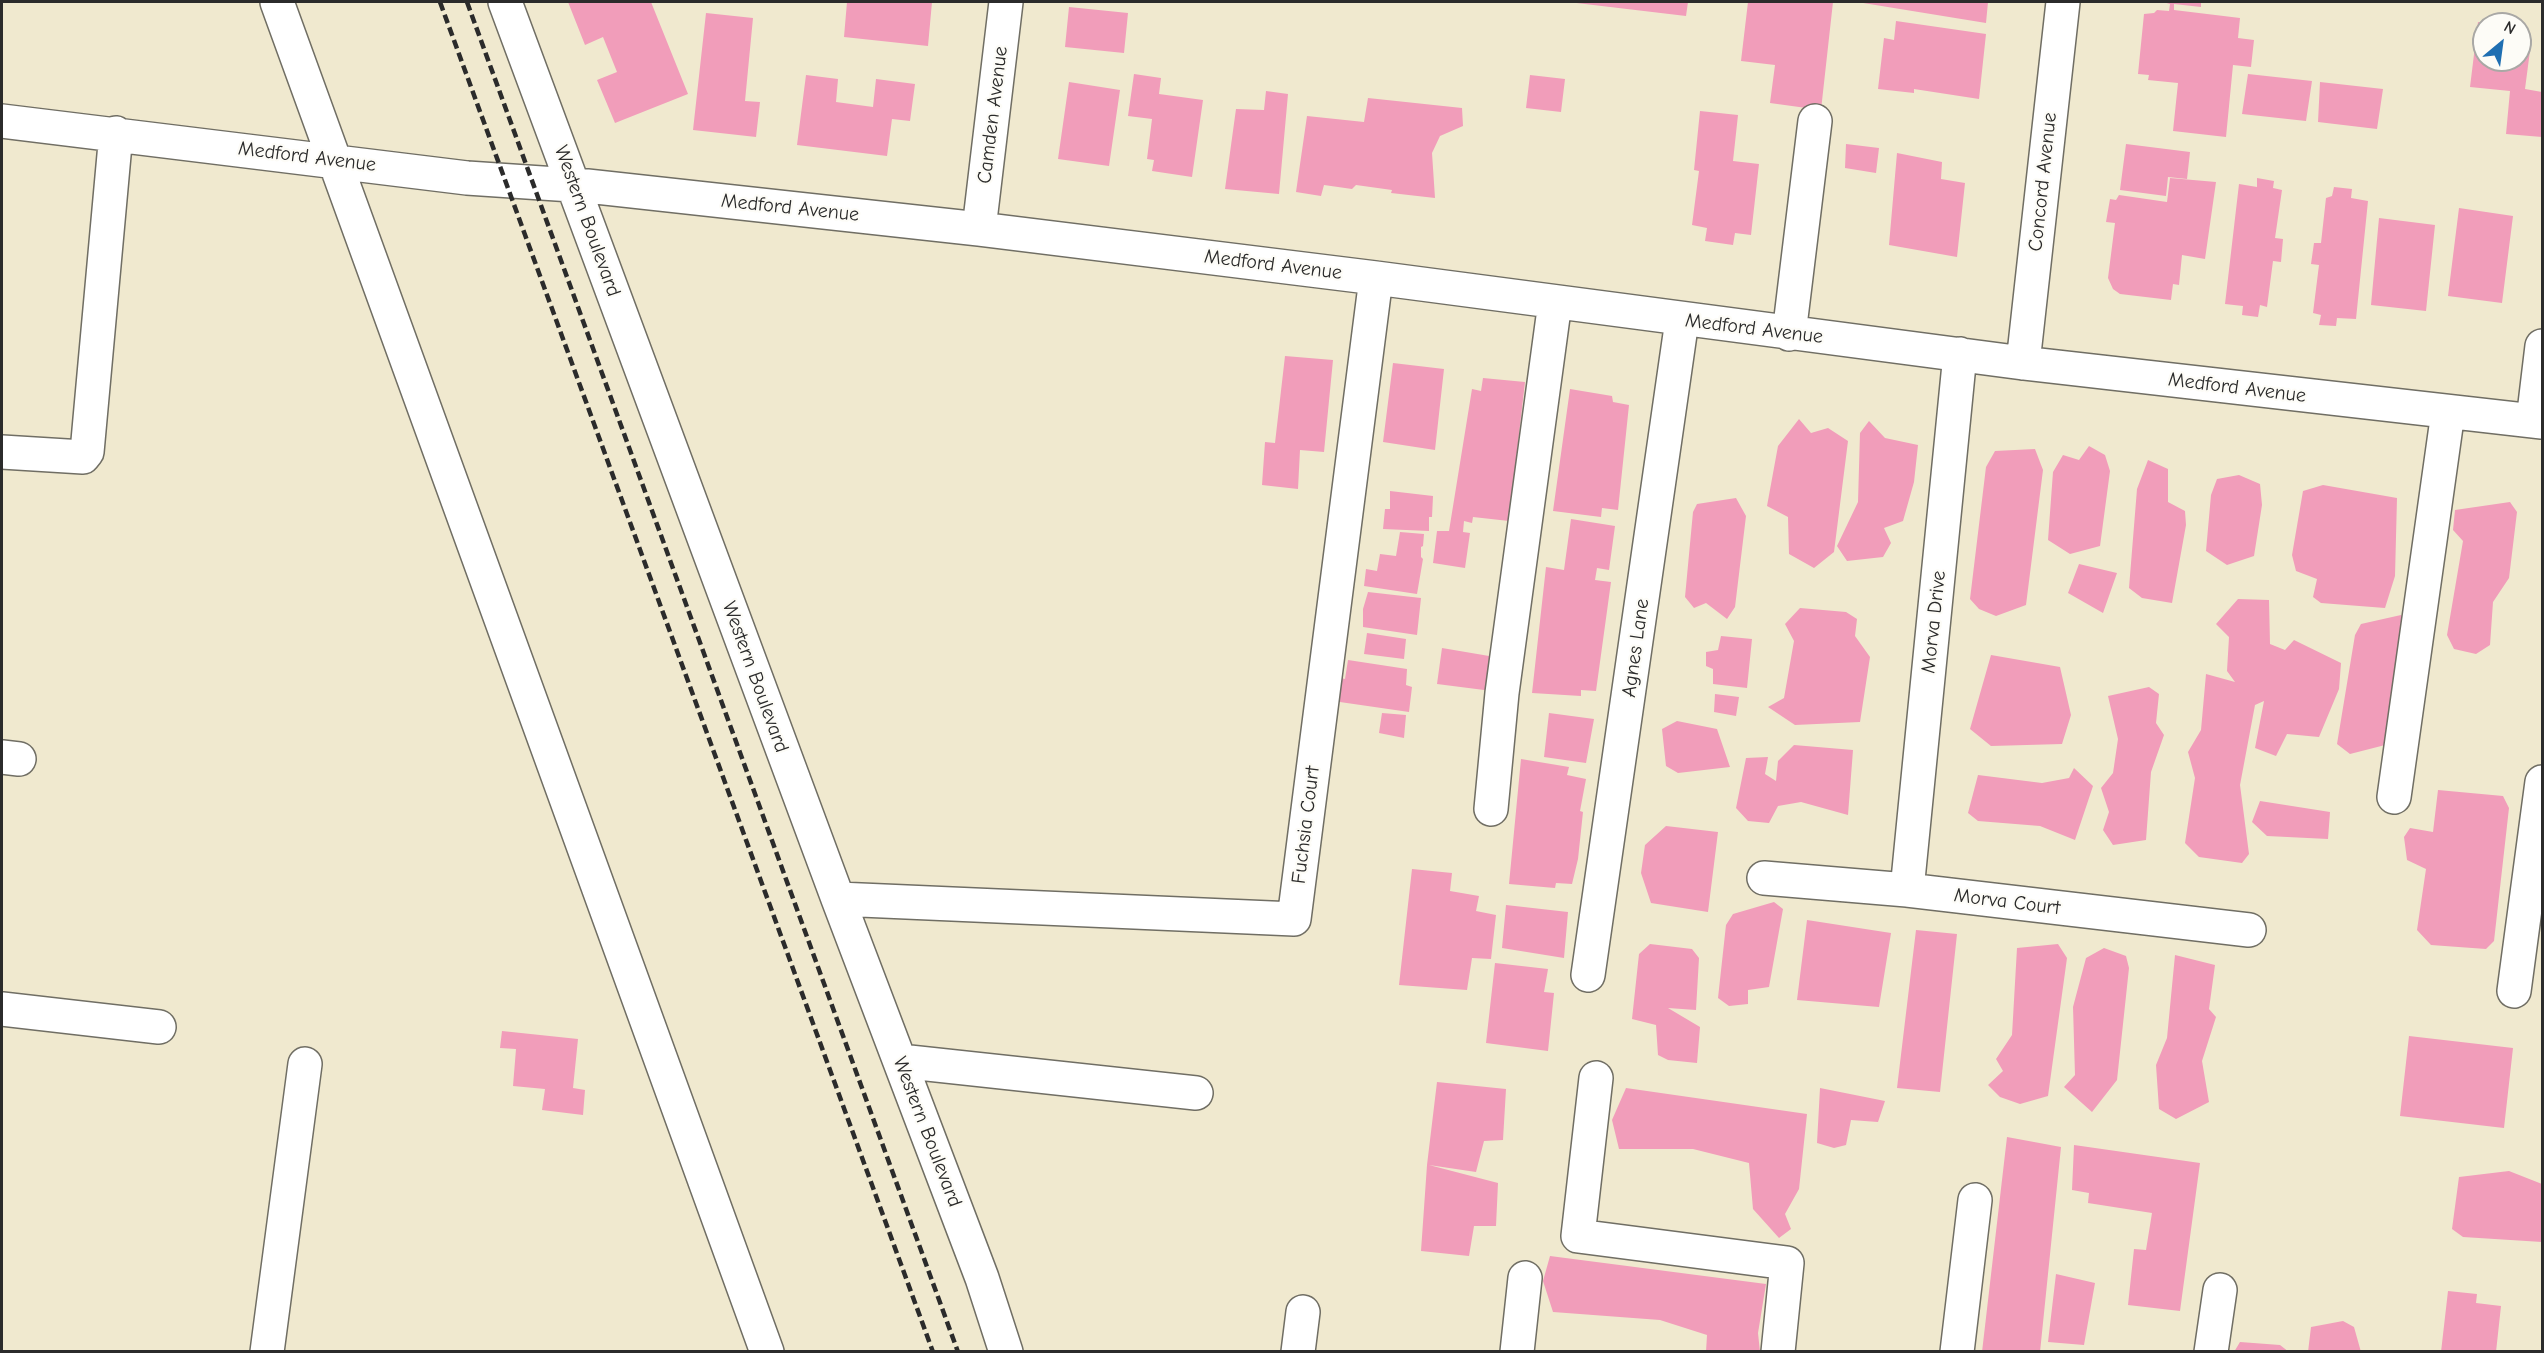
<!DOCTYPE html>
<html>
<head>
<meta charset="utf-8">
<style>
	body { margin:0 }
	#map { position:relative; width:2544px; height:1353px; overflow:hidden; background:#f0e9cf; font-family:"Comic Neue",sans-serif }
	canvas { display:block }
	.frame { position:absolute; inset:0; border:3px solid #2b2b2b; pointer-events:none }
	.north { position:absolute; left:2472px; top:12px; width:60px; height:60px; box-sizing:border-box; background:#fdfcf7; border:2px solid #a9a8a5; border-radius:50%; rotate:29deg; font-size:16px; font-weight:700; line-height:24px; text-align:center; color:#2b2b2b }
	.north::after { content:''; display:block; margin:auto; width:21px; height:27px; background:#1f6fb2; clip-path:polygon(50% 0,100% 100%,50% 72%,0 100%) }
</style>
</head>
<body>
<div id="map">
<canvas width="2544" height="1353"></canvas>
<div class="frame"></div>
<div class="north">N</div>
</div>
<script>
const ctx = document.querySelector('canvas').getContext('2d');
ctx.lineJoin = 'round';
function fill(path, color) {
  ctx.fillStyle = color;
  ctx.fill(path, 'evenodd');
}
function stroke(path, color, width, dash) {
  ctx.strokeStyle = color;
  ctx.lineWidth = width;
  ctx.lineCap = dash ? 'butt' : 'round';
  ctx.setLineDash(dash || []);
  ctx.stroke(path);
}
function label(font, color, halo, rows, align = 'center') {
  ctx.font = font + ' "Comic Neue",sans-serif';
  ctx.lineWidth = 4.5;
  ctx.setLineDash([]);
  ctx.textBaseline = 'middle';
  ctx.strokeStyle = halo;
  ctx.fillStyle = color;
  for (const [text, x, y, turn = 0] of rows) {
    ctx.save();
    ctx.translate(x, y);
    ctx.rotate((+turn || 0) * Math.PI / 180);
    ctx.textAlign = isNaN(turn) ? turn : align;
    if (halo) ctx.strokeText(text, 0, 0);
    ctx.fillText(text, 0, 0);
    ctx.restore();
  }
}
fill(new Path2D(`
	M568,2H651L688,94L615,123L597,80L617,72L603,37L585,45Z
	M847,2H932L928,46L844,37Z
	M1568,2H1688L1686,16Z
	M1748,2H1833L1821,110L1770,103L1775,65L1741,61Z
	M1857,2H1988L1986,23Z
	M2163,2H2201V7L2174,4V10L2240,18L2238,38L2254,40L2251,67L2233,65L2226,137L2173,131L2178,83L2148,80L2149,75L2138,74L2144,14L2154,13L2157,10L2169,11L2170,4Z
	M1069,7L1128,13L1124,53L1065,47Z
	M706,13L753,18L745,101L760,102L756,137L693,130Z
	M1896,21L1986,34L1979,99L1914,89V93L1878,89L1884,38L1894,40Z
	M2478,22L2484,23V60H2520V40L2531,43L2525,89L2542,92V137L2506,134L2510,91L2470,87Z
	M1134,74L1161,78L1159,94L1203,100L1192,177L1152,171L1154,160L1147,159L1152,119L1128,116Z
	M2248,74L2312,81L2306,121L2242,114Z
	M806,75L838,79L836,102L873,107L876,79L915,84L910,121L892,119L887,156L797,145Z
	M1530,75L1565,79L1561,112L1526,108Z
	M1069,82L1120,90L1109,166L1058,159Z
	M2320,82L2383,89L2377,129L2318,122Z
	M1266,91L1288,94L1279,194L1225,189L1236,109L1264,110Z
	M1368,98L1462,108L1463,126L1440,136L1432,153L1435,198L1391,193L1392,190L1356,185L1352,189L1324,185L1321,196L1296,192L1307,116L1364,122Z
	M1700,111L1738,115L1733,161L1759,164L1751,235L1735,233L1733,245L1705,241L1707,228L1692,225L1699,171L1694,170Z
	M1846,144L1879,148L1876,173L1845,168Z
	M2126,144L2190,152L2187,179L2168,177L2166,196L2120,190Z
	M1897,153L1942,162L1941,179L1965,183L1957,257L1889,245Z
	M2170,178L2216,182L2205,259L2182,255L2179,285L2173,284L2171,300L2120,294L2113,289L2108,278L2115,223L2106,222L2110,199L2116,200L2119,195L2167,202Z
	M2257,178L2274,181L2273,188L2282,190L2275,238L2283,239L2281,262L2273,261L2267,307L2260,305L2258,317L2242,315L2243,306L2225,304L2239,184L2257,187Z
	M2334,187L2352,189L2351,198L2368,201L2356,319L2337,318L2336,326L2319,325L2321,315L2313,313L2319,265L2311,264L2314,243H2321L2326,198L2332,196Z
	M2459,208L2513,216L2502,303L2448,296Z
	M2379,218L2435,225L2426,311L2371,305Z
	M1285,356L1333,360L1324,452L1300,450L1298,489L1262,485L1265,442L1275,443Z
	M1393,363L1444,369L1435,450L1383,442Z
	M1483,378L1525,382L1509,521L1473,517L1472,523L1464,521L1463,532L1470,533L1465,568L1433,563L1437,531H1449L1472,389L1481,391Z
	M1570,389L1612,396L1613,402L1629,405L1618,510L1602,508L1601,517L1553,511Z
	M1799,419L1811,433L1828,428L1848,441L1834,552L1814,568L1789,554L1788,517L1767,506L1778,446Z
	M1869,421L1885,438L1918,445L1914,482L1903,521L1884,528L1891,543L1883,557L1847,561L1837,546L1858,502L1860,433Z
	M2089,446L2105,455L2110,471L2100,546L2070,554L2048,540L2053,472L2063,455L2079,460Z
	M2035,449L2043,470L2026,605L1996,616L1979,609L1970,599L1986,467L1995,451Z
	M2148,460L2168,469V502L2185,511L2186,525L2172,603L2142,598L2129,588L2137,489Z
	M2239,475L2260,484L2262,505L2254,556L2227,565L2206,551L2211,495L2217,479Z
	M2323,485L2397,498L2395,576L2385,608L2321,603L2313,597L2317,579L2296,571L2292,555L2303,491Z
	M1390,491L1433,496L1432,517H1429V531L1383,529L1385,509H1390Z
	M1736,498L1746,516L1735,607L1727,619L1706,603L1694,608L1685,597L1693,512L1697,504Z
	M2510,502L2517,512L2509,578L2493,602L2490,645L2476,654L2454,649L2447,635L2463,541L2453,530L2455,510Z
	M1571,519L1615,526L1609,570L1597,568L1595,580L1611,582L1596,691L1581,690V696L1532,693L1546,567L1564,570Z
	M1400,532L1424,534L1423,546L1421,547V557L1423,559L1417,594L1364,586L1366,569L1377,571L1380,554L1396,556Z
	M2079,564L2117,573L2103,613L2068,593Z
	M1368,592L1421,598L1417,635L1363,627V609Z
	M2238,599L2269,600L2270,644L2285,650L2294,640L2341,663L2339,689L2319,737L2287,734L2276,756L2255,748L2264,701L2255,705L2240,785L2249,854L2242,863L2199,857L2185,843L2195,778L2188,752L2201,730L2206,674L2235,682L2227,671L2229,637L2216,624Z
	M1800,608L1846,612L1857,619L1855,636L1870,657L1860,722L1795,725L1768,707L1784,698L1794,641L1785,624Z
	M2401,615L2414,628L2389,744L2350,754L2337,744L2355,635L2361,624Z
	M1367,633L1406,639L1404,659L1364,654Z
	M1721,636L1752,639L1747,688L1713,684V669L1706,666V652L1718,650Z
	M1442,648L1495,657L1492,691L1437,684Z
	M1991,655L2060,667L2071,715L2062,744L1991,746L1970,729Z
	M1348,660L1407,669L1406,685L1412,687L1409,712L1333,701L1337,677L1345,679Z
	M2149,687L2159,694L2156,723L2164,735L2151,772L2146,840L2113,845L2103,830L2109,812L2101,788L2113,773L2118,739L2108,696Z
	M1715,694L1739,697L1736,716L1714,712Z
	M1382,713L1406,715L1404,738L1379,733Z
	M1549,713L1594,719L1586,763L1544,757Z
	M1677,721L1717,729L1730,767L1678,773L1666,766L1662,729Z
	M1794,745L1853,750L1848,815L1801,802L1778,806L1769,823L1748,821L1736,808L1746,758L1768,757L1765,774L1776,781L1778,761Z
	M1521,759L1569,767L1567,775L1586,779L1580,811L1583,812L1578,859L1572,884L1556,883L1555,888L1509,884Z
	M2074,768L2093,786L2075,840L2040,826L1978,821L1968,813L1978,775L2042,783L2069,778Z
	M2438,790L2503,796L2509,808L2494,941L2486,949L2431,945L2417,930L2426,869L2407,860L2404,837L2410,828L2433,832Z
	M2260,801L2330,812L2328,839L2267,836L2252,822Z
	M1666,826L1718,832L1708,912L1651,903L1641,873L1645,845Z
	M1412,869L1452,873L1450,891L1479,896L1476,911L1496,915L1491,959L1472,958L1467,990L1399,985Z
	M1774,902L1783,909L1769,987L1748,990V1004L1729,1006L1718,998L1726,925L1733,914Z
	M1506,905L1568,912L1564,958L1502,948Z
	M1807,920L1891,933L1879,1007L1797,1000Z
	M1916,930L1957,934L1940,1092L1897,1088Z
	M1650,944L1692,949L1699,958L1696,1010L1668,1008L1700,1027L1697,1063L1668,1060L1658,1055L1656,1025L1632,1019L1639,954Z
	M2058,944L2067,958L2048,1096L2020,1104L2000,1097L1988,1085L2003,1071L1996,1059L2012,1035L2017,948Z
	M2104,948L2126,956L2129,968L2117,1080L2092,1112L2064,1087L2075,1075L2073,1007L2086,958Z
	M2175,955L2215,965L2209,1009L2216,1017L2202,1061L2209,1102L2176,1119L2159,1109L2156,1065L2167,1038Z
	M1495,963L1548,969L1544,992L1554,993L1548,1051L1486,1043Z
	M502,1031L578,1039L573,1088L585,1090L583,1115L542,1110L545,1089L513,1086L516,1049L500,1048Z
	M2409,1036L2513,1048L2504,1128L2400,1116Z
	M1437,1082L1506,1089L1503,1140L1484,1141L1476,1172L1429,1165L1498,1183L1496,1226H1474L1469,1256L1421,1251L1427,1165Z
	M1626,1088L1807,1114L1799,1189L1785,1214L1791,1229L1779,1238L1753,1209L1749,1163L1693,1149H1619L1612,1120Z
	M1820,1088L1885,1101L1878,1122L1851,1120L1846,1145L1834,1148L1817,1143Z
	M2007,1137L2061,1147L2040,1352H1982Z
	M2074,1145L2200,1163L2180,1311L2128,1305L2134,1249L2146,1250L2152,1213L2088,1203L2089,1193L2072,1190Z
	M2509,1171L2542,1184V1242L2463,1237L2452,1229L2459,1177Z
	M1550,1256L1766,1284L1758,1333L1760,1352H1706L1707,1335L1660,1320L1553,1312L1543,1281Z
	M2056,1274L2095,1283L2084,1345L2048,1342Z
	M2448,1291L2477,1294L2476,1303L2501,1306L2496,1352H2441Z
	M2343,1321L2354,1327L2361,1352H2308L2311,1327Z
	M2240,1342L2280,1345L2289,1352H2234Z`), '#f19dba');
const minor = new Path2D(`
	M277,2L767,1352
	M505,2L838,899L982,1278L1006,1352
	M2,121L467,178L587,186L979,229L1376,278L2023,363L2542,422
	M979,229L1006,2
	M1789,334L1815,121
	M2023,363L2063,2
	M2533,421L2542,346
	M2,452L83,457L87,452L116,133
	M2,757L19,759
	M2394,797L2448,412
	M1491,809L1502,693L1555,302
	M1764,878L1907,890L2249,930
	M1907,890L1960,354
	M838,899L1294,919L1376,278
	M1588,975L1682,320
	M2514,991L2542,782
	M2,1009L159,1027
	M900,1061L1196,1093
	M1596,1078L1578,1236L1787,1263L1778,1352
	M267,1352L305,1064
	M1298,1352L1303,1312
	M1517,1352L1525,1278
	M1957,1352L1975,1200
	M2211,1352L2220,1290`);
stroke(minor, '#706e64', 36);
stroke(minor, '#fff', 33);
stroke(new Path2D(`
	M440,2L933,1352
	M467,2L958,1352`), '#2b2b2b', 4.5, [9, 4.5]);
label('20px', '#2b2b2b', '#fdfcf7', [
	["Camden Avenue",993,115,-83],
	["Medford Avenue",307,157,7],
	["Concord Avenue",2043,182,-84],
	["Medford Avenue",790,208,6],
	["Western Boulevard",587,221,70],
	["Medford Avenue",1273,265,7],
	["Medford Avenue",1754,329,7],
	["Medford Avenue",2237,388,7],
	["Morva Drive",1934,622,-84],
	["Agnes Lane",1636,648,-82],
	["Western Boulevard",755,677,70],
	["Fuchsia Court",1306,825,-83],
	["Morva Court",2007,902,7],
	["Western Boulevard",927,1132,69]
]);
</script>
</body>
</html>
